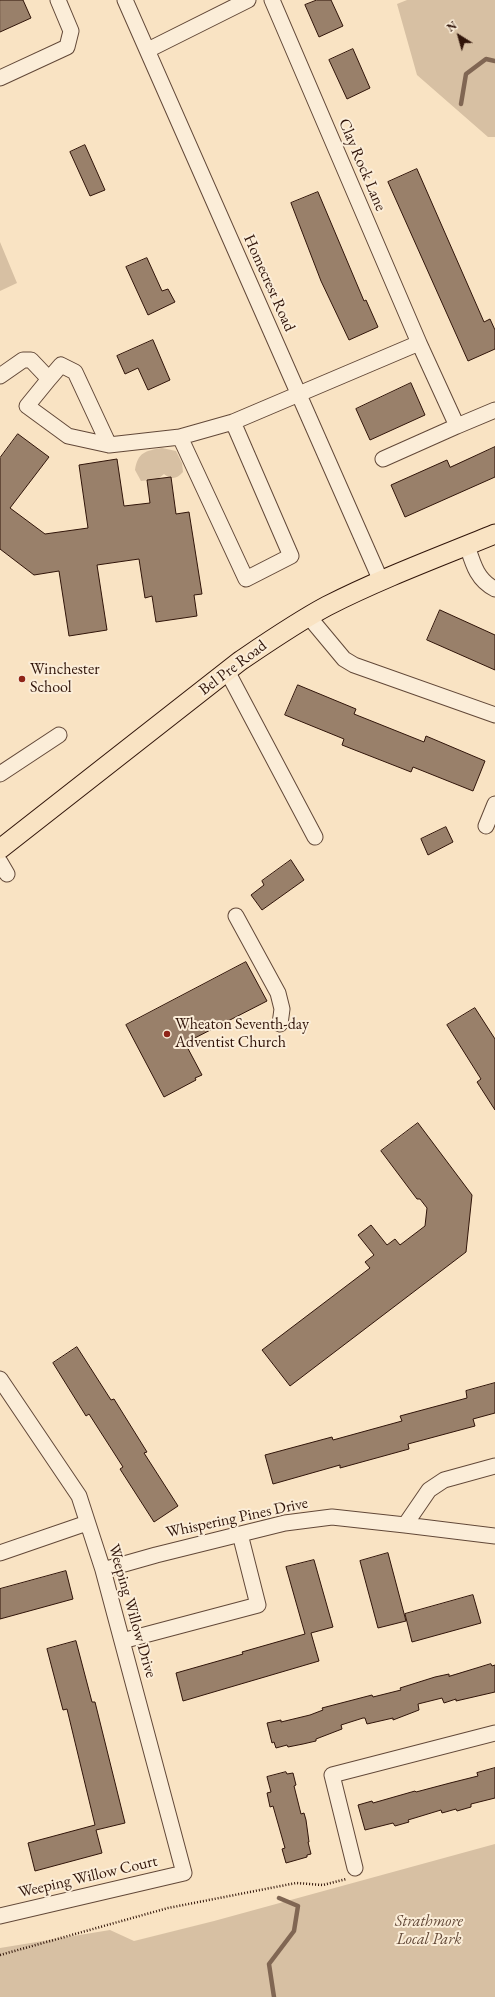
<!DOCTYPE html>
<html>
<head>
<meta charset="utf-8">
<style>
	body { margin:0 }
	#map { position:relative; width:495px; height:1997px; overflow:hidden; background:#f9e3c3; font-family:"EB Garamond",serif }
	canvas { display:block }
	.north { position:absolute; left:439px; top:16px; width:40px; height:40px; -webkit-text-stroke:3px #fbedd8; paint-order:stroke; rotate:323deg; font-size:11px; font-weight:700; line-height:16px; text-align:center; color:#301409 }
	.north::after { content:''; display:block; margin:auto; width:14px; height:18px; background:#301409; clip-path:polygon(50% 0,100% 100%,50% 72%,0 100%) }
</style>
</head>
<body>
<div id="map">
<canvas width="495" height="1997"></canvas>
<div class="north">N</div>
</div>
<script>
const ctx = document.querySelector('canvas').getContext('2d');
ctx.lineJoin = 'round';
function fill(path, color) {
  ctx.fillStyle = color;
  ctx.fill(path, 'evenodd');
}
function stroke(path, color, width, dash) {
  ctx.strokeStyle = color;
  ctx.lineWidth = width;
  ctx.lineCap = dash ? 'butt' : 'round';
  ctx.setLineDash(dash || []);
  ctx.stroke(path);
}
function label(font, color, halo, rows, align = 'center') {
  ctx.font = font + ' "EB Garamond",serif';
  ctx.lineWidth = 4;
  ctx.setLineDash([]);
  ctx.textBaseline = 'middle';
  ctx.strokeStyle = halo;
  ctx.fillStyle = color;
  for (const [text, x, y, turn = 0] of rows) {
    ctx.save();
    ctx.translate(x, y);
    ctx.rotate((+turn || 0) * Math.PI / 180);
    ctx.textAlign = isNaN(turn) ? turn : align;
    if (halo) ctx.strokeText(text, 0, 0);
    ctx.fillText(text, 0, 0);
    ctx.restore();
  }
}
fill(new Path2D(`
	M407,0H495V137H488L417,75L397,4Z
	M0,242L17,283L0,291Z
	M162,448L176,451L182,463L183,472C177,479 171,480 164,474L158,479L141,481L135,470C138,452 145,451 162,448Z
	M495,1844V1997H0V1948L110,1930L134,1941L214,1921Z`), '#d7c0a3');
stroke(new Path2D(`
	M461,104L466,74L486,59L495,61
	M274,1997L269,1964L294,1931L298,1906L279,1898`), '#806653', 4.5);
const building = new Path2D(`
	M0,0H23L31,18L0,32Z
	M317,0H331L343,26L319,37L305,5Z
	M353,49L370,88L347,99L329,60Z
	M85,145L105,190L90,196L70,152Z
	M417,169L484,322L490,319L495,330V349L468,361L388,182Z
	M318,192L364,301L366,300L378,327L349,340L321,281L291,203Z
	M147,258L162,291L168,289L175,302L148,315L126,267Z
	M153,340L170,380L148,390L138,368L125,374L117,356Z
	M411,383L425,415L370,440L356,409Z
	M18,434L49,457L10,508L45,534L88,528L79,465L117,459L124,506L150,503L147,480L171,477L176,514L189,512L202,594L194,595L197,616L156,622L152,596L145,598L139,559L97,565L107,630L69,636L59,571L34,575L0,549V458Z
	M495,447V477L405,517L391,485L447,460L450,467Z
	M440,610L495,635V670L427,640Z
	M298,685L356,709L354,714L424,742L426,736L485,761L473,791L413,767L411,772L342,745L344,739L285,715Z
	M446,827L453,842L428,855L421,839Z
	M291,860L304,880L262,910L251,895L264,885L262,881Z
	M246,962L267,1001L185,1043L202,1075L195,1078L196,1080L164,1097L126,1025Z
	M475,1008L495,1039V1110L477,1082L481,1079L447,1025Z
	M418,1123L472,1195L466,1252L290,1386L262,1350L370,1268L365,1262L374,1255L358,1235L371,1225L387,1245L395,1239L400,1245L425,1226L427,1208L420,1199H417L381,1151Z
	M77,1347L111,1400L114,1399L147,1452L144,1453L178,1506L154,1522L120,1469L123,1467L89,1414L86,1416L53,1363Z
	M495,1383V1413L473,1419L475,1426L408,1444L409,1449L340,1468V1465L273,1484L265,1455L332,1437L333,1440L402,1421L400,1416L467,1398L466,1391Z
	M388,1553L406,1621L378,1628L360,1561Z
	M314,1560L333,1627L311,1633L319,1661L183,1701L176,1673L243,1654L242,1652L305,1634L286,1567Z
	M66,1571L73,1599L0,1619V1589Z
	M473,1595L481,1623L412,1642L405,1614Z
	M76,1641L92,1702H95L125,1823L96,1830L102,1853L35,1871L28,1843L95,1825L67,1709L63,1710L47,1649Z
	M491,1664L492,1666L495,1665V1692L456,1701V1699L444,1703L442,1698L418,1704L419,1710L393,1720V1718L367,1724L365,1718H363L341,1725L342,1729L316,1739V1741L303,1744L288,1747L287,1745L276,1748L274,1742L272,1743L267,1723L281,1720V1722L310,1715L323,1710L322,1708L372,1695L373,1697L401,1690L400,1688L435,1677L449,1674V1676Z
	M495,1768V1798L471,1804V1807L457,1811L456,1809L442,1813L441,1810L408,1820L409,1822L395,1826L393,1823L365,1830L358,1805L372,1801L373,1803L415,1791L416,1792L450,1783L478,1776L477,1773Z
	M286,1772L287,1774L293,1773L296,1785L294,1786L301,1814L304,1813L306,1820L309,1842H308L311,1854L307,1855V1857L286,1863L282,1849L285,1848L273,1806L270,1807L267,1793L271,1792L267,1777Z`);
fill(building, '#99806a');
stroke(building, '#301409', 1);
const minor = new Path2D(`
	M125,0L381,581
	M148,50L248,0
	M0,78L67,47L71,31L58,0
	M0,376L23,360H31L49,379L27,406L68,436L109,445L180,437L233,422L419,343L272,0
	M49,379L61,365L75,372L109,445
	M457,426L495,410
	M180,437L246,579L291,556L233,422
	M383,459L457,426L419,343
	M467,545C473,564 477,580 495,589
	M309,617L344,659L354,665L495,715
	M227,671L315,837
	M0,774L59,735
	M486,826L495,804
	M0,862L7,874
	M236,916L278,993L282,1009L280,1024
	M0,1379L79,1496L103,1570L184,1873L0,1916
	M405,1525L495,1536
	M0,1553L87,1523
	M103,1570L156,1555L285,1523L332,1517L405,1525L429,1490L444,1480L495,1466
	M122,1641L258,1605L240,1534
	M355,1868L332,1775L495,1733`);
const major = new Path2D(`
	M0,849L240,661C268,642 297,622 327,606C382,578 439,557 495,534`);
stroke(minor, '#624838', 17);
stroke(major, '#301409', 21);
stroke(new Path2D(`
	M0,1955L168,1908L296,1883L323,1885L346,1879`), '#301409', 2.5, [1, 2]);
stroke(minor, '#fbedd8', 15);
stroke(major, '#f9e3c3', 19);
for (const [x, y, r, color] of [
	[22,679,4,"#8f2418"],
	[167,1034,4,"#8f2418"]
]) {
  const dot = new Path2D();
  dot.arc(x, y, r, 0, 2 * Math.PI);
  ctx.fillStyle = color;
  ctx.fill(dot);
  stroke(dot, '#fbedd8', 1.5);
}
label('16px', '#301409', '#fbedd8', [
	["Clay Rock Lane",362,165,67],
	["Homecrest Road",269,283,66],
	["Bel Pre Road",233,668,-37],
	["Whispering Pines Drive",237,1518,-12],
	["Weeping Willow Drive",132,1611,74],
	["Weeping Willow Court",88,1877,-13]
]);
label('16px', '#301409', '#fbedd8', [
	["Winchester",30,670],
	["School",30,688],
	["Wheaton Seventh-day",175,1025],
	["Adventist Church",175,1043]
], 'left');
label('italic 16px', '#624837', '#fbedd8', [
	["Strathmore",429,1922],
	["Local Park",429,1940]
]);
</script>
</body>
</html>
